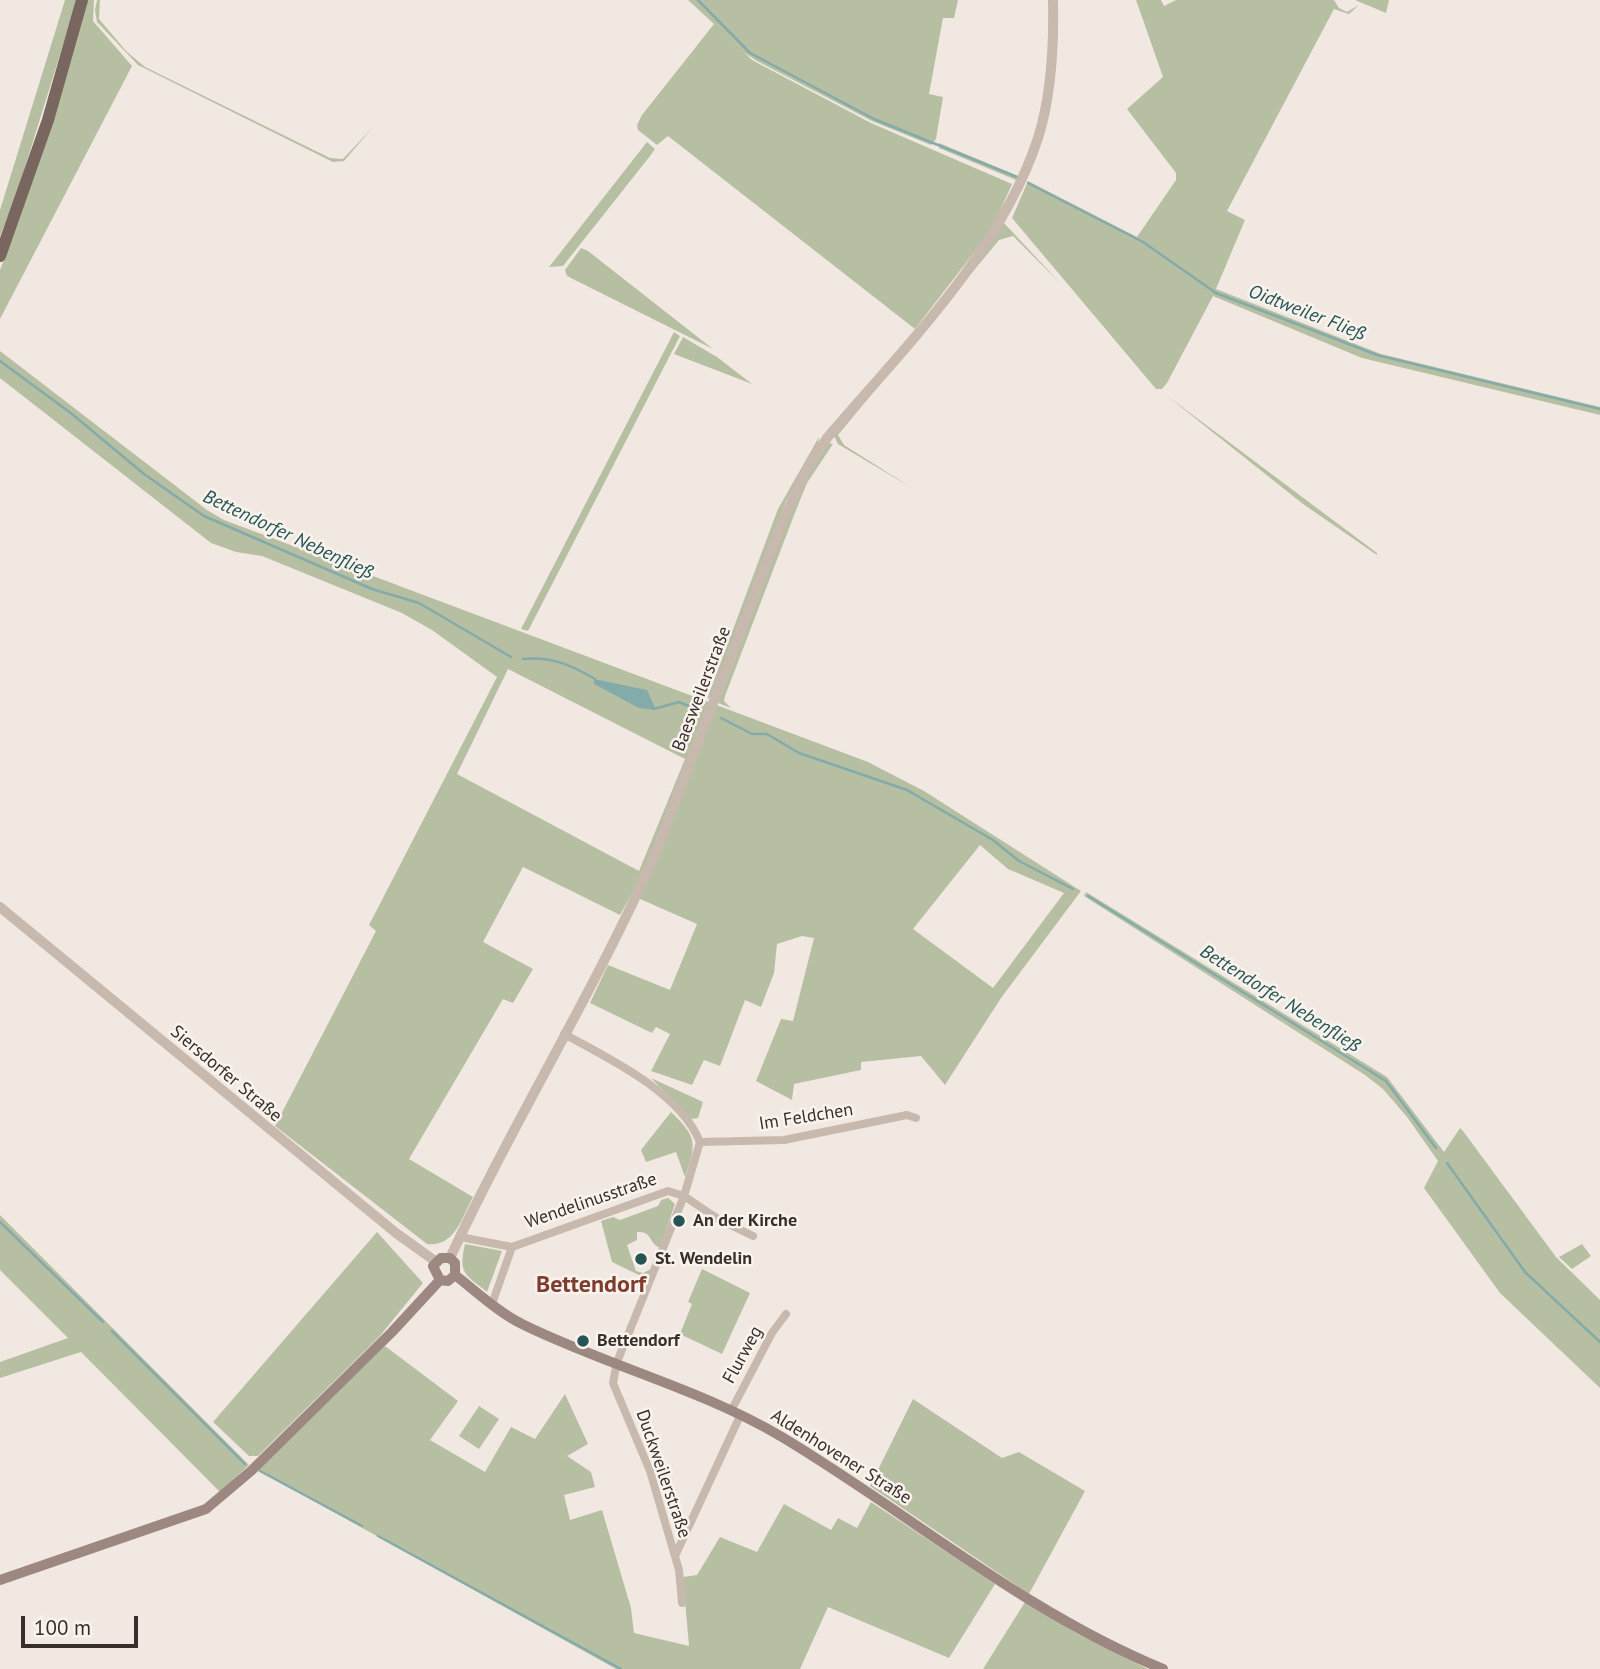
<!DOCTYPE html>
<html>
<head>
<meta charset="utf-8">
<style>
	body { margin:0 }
	#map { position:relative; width:1600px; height:1669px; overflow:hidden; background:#f1e9e1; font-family:"PT Sans",sans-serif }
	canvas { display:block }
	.scale { position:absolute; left:21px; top:1616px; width:117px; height:32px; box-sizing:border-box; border:4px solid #382f2c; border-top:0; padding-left:9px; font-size:21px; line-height:24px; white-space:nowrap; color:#382f2c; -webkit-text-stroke:5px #f9f3ed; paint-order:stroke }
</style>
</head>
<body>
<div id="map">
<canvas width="1600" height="1669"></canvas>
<div class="scale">100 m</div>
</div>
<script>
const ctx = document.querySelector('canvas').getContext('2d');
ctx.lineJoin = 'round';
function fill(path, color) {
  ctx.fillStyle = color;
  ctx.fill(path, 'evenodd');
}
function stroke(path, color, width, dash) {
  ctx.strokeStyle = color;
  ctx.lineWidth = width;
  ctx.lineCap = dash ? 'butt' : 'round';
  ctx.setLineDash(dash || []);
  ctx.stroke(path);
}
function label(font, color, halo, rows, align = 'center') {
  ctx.font = font + ' "PT Sans",sans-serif';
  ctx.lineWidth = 5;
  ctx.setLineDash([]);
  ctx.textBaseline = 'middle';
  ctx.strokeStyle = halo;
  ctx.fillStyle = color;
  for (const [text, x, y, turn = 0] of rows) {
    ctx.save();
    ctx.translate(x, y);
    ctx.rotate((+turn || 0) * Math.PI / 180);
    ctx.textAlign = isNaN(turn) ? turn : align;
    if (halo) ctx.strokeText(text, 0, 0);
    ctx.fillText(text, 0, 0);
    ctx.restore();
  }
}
fill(new Path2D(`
	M65,0H77L16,196L0,236V210Z
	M87,0H94L93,21L132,66L0,319V270L22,211Z
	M97,0H100L99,19L127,52L145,67L330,158L343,159L373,127L344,161L333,162L138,65L97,22L95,10Z
	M688,0H958L954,18H943L929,94L943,97L936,139L931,145L872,121L757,61L745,53L715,24L752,60L871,123L1012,184L992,229L915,329L668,136L657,145L638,130L637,125L642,115L714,24Z
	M1136,0H1161L1164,6L1176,0H1334L1339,8L1347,12L1359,5L1349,14L1334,9L1227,211L1245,220L1216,289L1381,354L1600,407V415L1362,358L1213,296L1167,383L1162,389H1156L1012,218L1028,181L1137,237L1176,180V173L1127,109L1163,77Z
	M1355,0H1389L1386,13Z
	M647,142L655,149L650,156L563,266L549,267Z
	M939,143L1018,176L1016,180L939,148Z
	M1004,223L1062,285L1013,236L999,240L838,435L844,445L912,488L838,444L834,436L976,264Z
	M581,248L588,251L713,349L567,276L565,270Z
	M674,332L680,336L528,631L521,629Z
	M683,337L717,357L752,384L674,354Z
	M0,351L207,510L224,520L868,762L924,791L1081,891L1001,998L945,1085L921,1056L861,1062V1070L794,1084L792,1100L756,1081L781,1019L793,1021L814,938L802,936L777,944L774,973L761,1007L745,1000L720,1066L704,1060L692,1085L651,1071L670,1034L656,1027L652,1033L590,1003L608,965L670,990L697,924L631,895L620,915L523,867L483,942L533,969L513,1003L503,999L409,1159L473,1197C461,1219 455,1247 427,1244L275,1126L376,931L369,925L497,677L432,630L402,613L262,556L236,552L211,543L0,378ZM508,669L685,759L639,871L457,774ZM980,845L1008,869L1064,893L993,988L913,929Z
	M1166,395L1377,553V555L1303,504Z
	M819,437L818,444L786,501L711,697L707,699L778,509Z
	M829,443L833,444L807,483L796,510L725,696L724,701L731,708L718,703L791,511L804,482Z
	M1086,892L1387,1077L1444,1152L1460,1128L1463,1131L1556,1257L1600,1300V1388L1500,1293L1424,1188L1438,1161L1407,1117L1383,1089L1365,1075L1106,910L1084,896Z
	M651,1078L703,1102L698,1118L691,1119Z
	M671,1112C697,1137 697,1143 685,1177L676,1152L646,1162L641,1150Z
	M668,1198L675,1204L660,1248C648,1243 653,1231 637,1232V1240L627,1245L636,1271L643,1273L651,1269L647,1279L612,1262L601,1221L613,1217L620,1220L658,1206L661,1200Z
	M0,1215L249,1465L220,1492L81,1352L0,1378V1362L68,1338L0,1270Z
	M377,1232L423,1283L379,1337L258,1456H249L213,1422Z
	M465,1244L502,1251L487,1292C465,1274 458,1274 465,1244Z
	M1582,1244L1591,1256L1572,1269L1559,1257Z
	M702,1269L750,1293L722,1354L680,1334L692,1304L688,1302Z
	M385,1346L458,1401L430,1440L485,1472L511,1427L535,1439L565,1394L588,1444L567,1456L591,1472L595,1487L564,1495L570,1520L602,1510L631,1608L634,1633L689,1646L683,1577L697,1575L720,1537L757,1552L784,1504L831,1530L838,1518L857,1528L871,1502L995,1584L949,1658L828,1607L800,1669H616L258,1470Z
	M913,1399L1002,1458L1019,1452L1085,1491L1029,1594L870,1486Z
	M479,1406L499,1419L479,1449L459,1436Z
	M1025,1602L1078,1634L1148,1669H983Z`), '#b7bfa3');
fill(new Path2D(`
	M594,679L647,690L656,710L639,708L594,684Z`), '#83abaa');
stroke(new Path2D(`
	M698,0L750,53L874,119L1017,177
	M1028,183L1143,242L1216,293L1377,355L1600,409
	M0,361L72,414L144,474L204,516L372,589L419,603L511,657
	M523,659C551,656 571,665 595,679
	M654,709L679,702L696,709
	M721,718L752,734H767L799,753L907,790L993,840L1019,861L1073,889
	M1088,896L1386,1081L1436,1148
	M1447,1163L1525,1272L1600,1342
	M0,1222L103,1322
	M112,1331L245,1464
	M260,1471L362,1526
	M378,1536L621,1669`), '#83abaa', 2.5);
stroke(new Path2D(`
	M564,1034C608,1058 680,1092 700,1142L684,1196L617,1362L613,1383L650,1471L679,1570L682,1603
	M700,1142L784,1140L907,1115L916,1118
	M460,1237L512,1247
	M512,1247L668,1191L684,1196L718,1219L753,1236
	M492,1304L512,1247
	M731,1411L772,1333L786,1314
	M675,1556L740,1416`), '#c8b9ae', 8);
stroke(new Path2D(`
	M0,907L396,1233L435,1261
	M450,1258C513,1122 593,994 654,857L784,518L807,469L827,438C904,348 1001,252 1038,138C1052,94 1054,46 1053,0`), '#c8b9ae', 10);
stroke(new Path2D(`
	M455,1275C477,1292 499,1313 524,1325C608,1366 701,1389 782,1437C909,1513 1024,1612 1163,1669
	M440,1280L433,1266L441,1258H450L455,1263V1275
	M0,1580L206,1509L251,1471L392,1332L440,1280L448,1281L455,1275`), '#9c8880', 10);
stroke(new Path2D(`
	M0,256L48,120L82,0`), '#78665f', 12);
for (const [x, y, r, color] of [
	[679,1221,7,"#265455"],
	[641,1259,7,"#265455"],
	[583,1341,7,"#265455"]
]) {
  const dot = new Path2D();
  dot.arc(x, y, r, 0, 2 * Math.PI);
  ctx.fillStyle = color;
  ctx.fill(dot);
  stroke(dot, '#f9f3ed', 2.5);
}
label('18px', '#382f2c', '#f9f3ed', [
	["Baesweilerstraße",702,689,-69],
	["Siersdorfer Straße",226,1074,40],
	["Im Feldchen",806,1117,-9],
	["Wendelinusstraße",591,1201,-19],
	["Flurweg",743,1355,-61],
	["Aldenhovener Straße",841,1457,32],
	["Duckweilerstraße",663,1474,71]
]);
label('bold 18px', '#382f2c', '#f9f3ed', [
	["An der Kirche",693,1221],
	["St. Wendelin",655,1259],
	["Bettendorf",597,1341]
], 'left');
label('italic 19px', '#265455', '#f9f3ed', [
	["Oidtweiler Fließ",1307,313,21],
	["Bettendorfer Nebenfließ",288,535,25],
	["Bettendorfer Nebenfließ",1280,999,32]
]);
label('bold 24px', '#7d3c2e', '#f9f3ed', [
	["Bettendorf",591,1285]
]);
</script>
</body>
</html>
